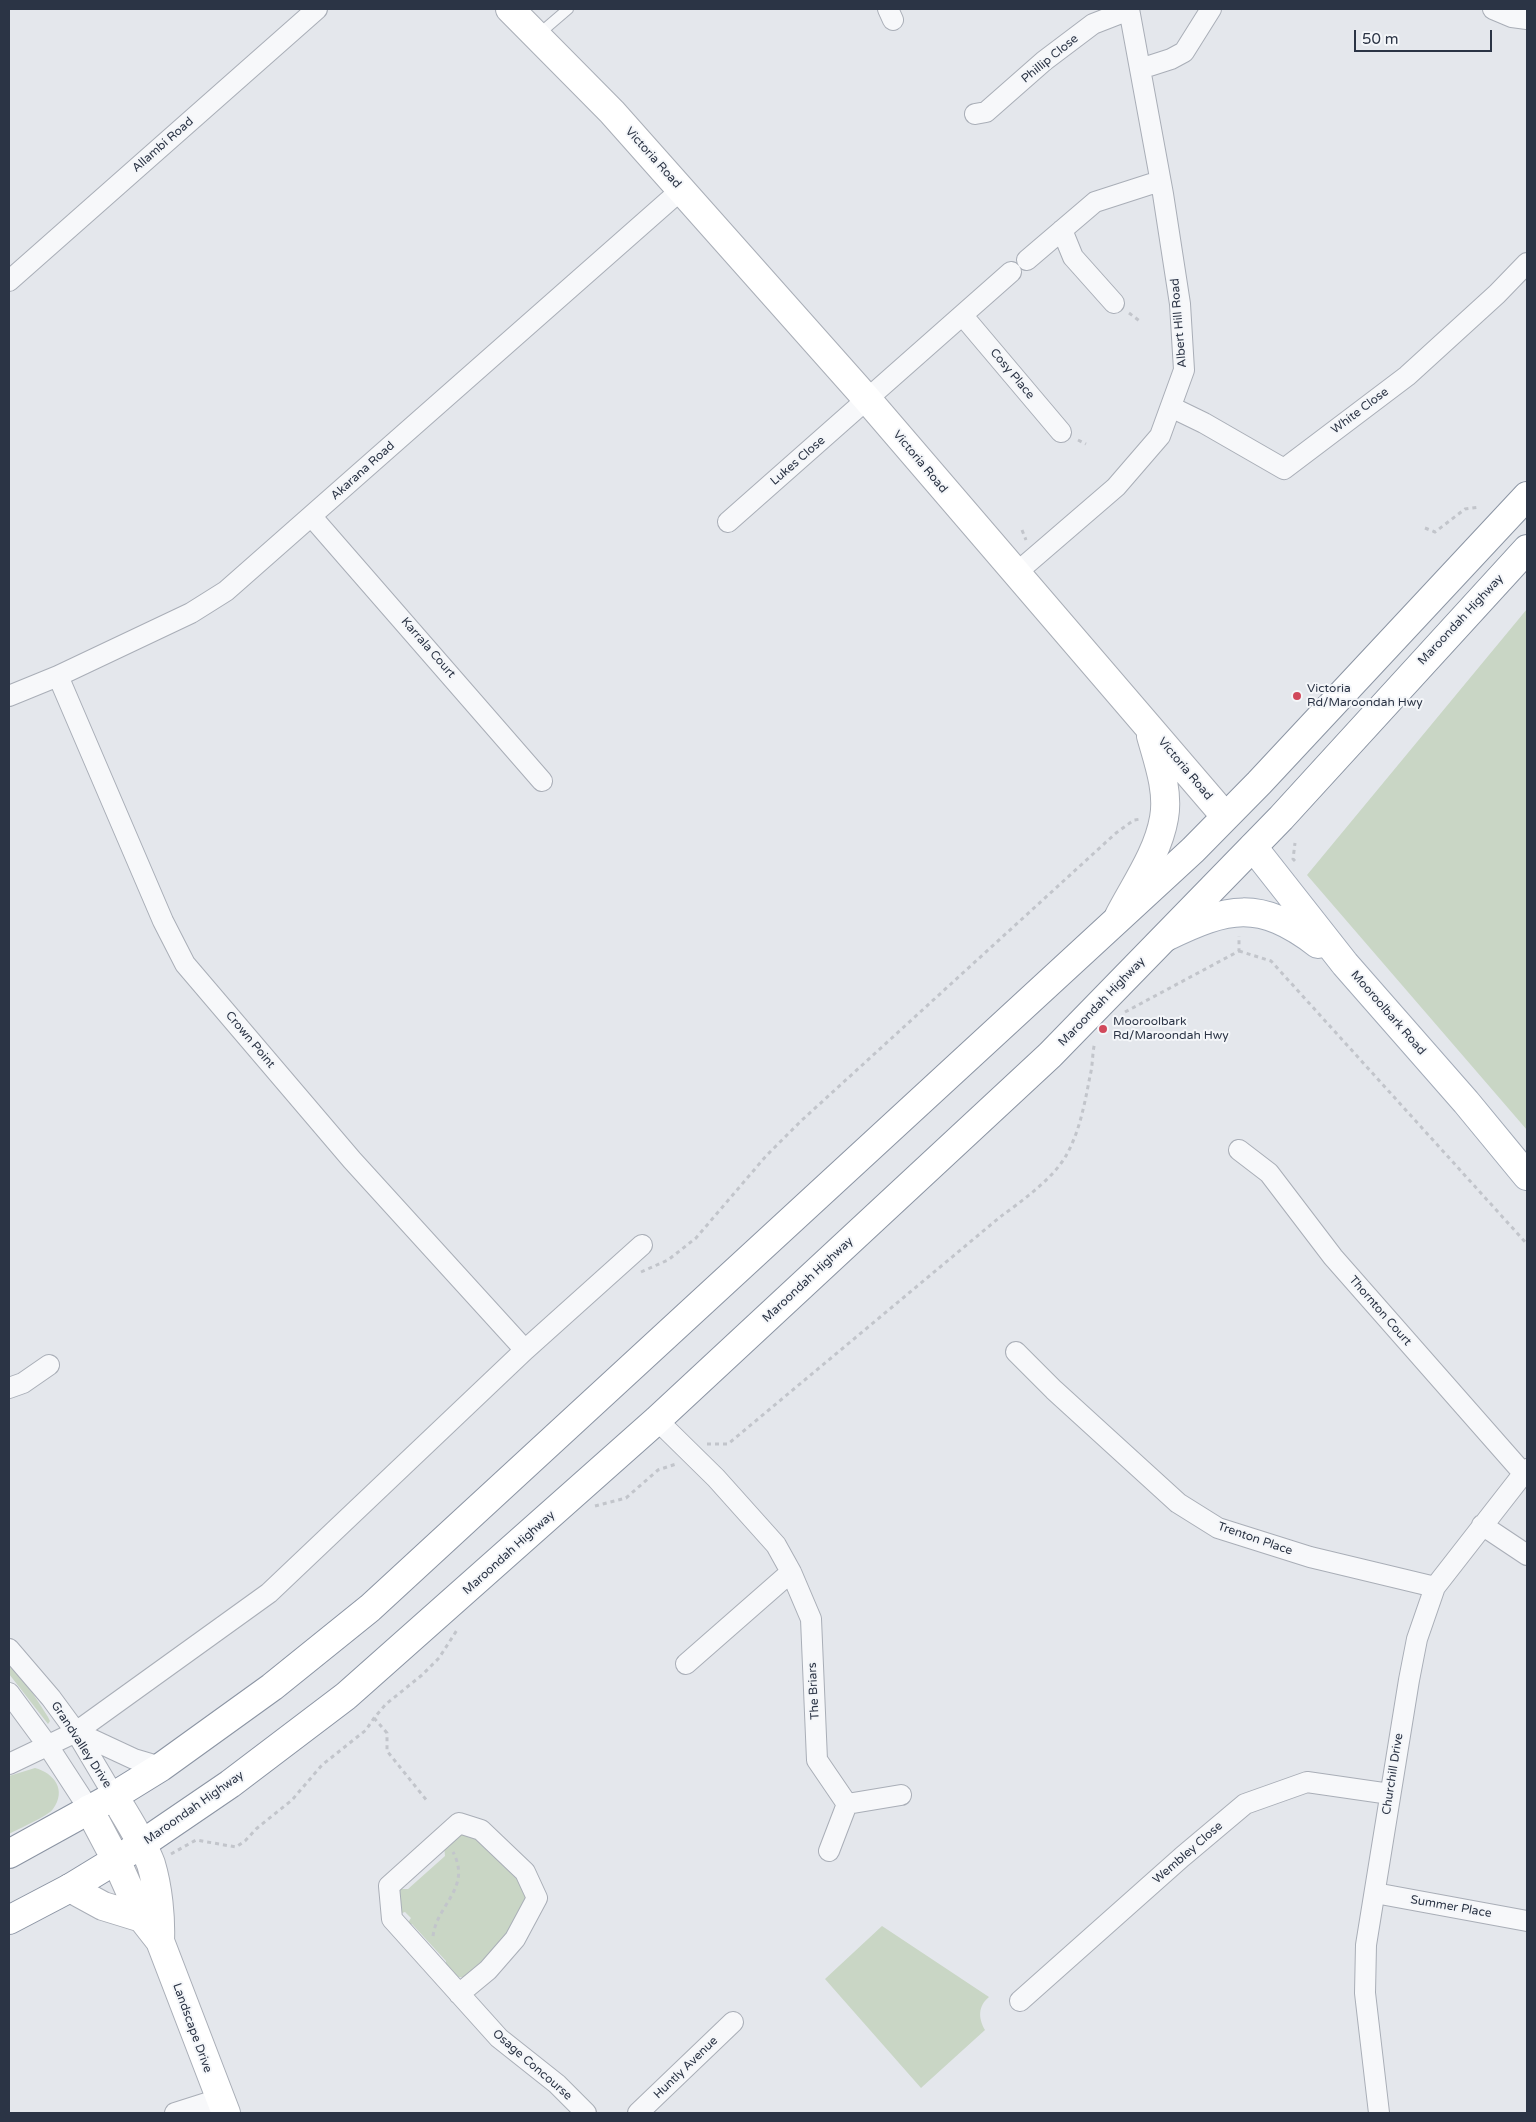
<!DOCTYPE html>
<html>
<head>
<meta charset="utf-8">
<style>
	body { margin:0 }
	#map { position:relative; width:1536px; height:2122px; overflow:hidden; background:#e4e7ec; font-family:"Varela Round",sans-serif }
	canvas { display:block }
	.frame { position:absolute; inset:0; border:10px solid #2b3445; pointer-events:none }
	.scale { position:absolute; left:1354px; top:30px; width:138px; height:22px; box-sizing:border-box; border:2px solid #2b3445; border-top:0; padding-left:6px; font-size:15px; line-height:18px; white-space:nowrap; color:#2b3445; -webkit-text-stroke:4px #f4f6f9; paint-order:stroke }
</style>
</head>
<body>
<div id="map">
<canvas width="1536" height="2122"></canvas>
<div class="frame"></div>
<div class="scale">50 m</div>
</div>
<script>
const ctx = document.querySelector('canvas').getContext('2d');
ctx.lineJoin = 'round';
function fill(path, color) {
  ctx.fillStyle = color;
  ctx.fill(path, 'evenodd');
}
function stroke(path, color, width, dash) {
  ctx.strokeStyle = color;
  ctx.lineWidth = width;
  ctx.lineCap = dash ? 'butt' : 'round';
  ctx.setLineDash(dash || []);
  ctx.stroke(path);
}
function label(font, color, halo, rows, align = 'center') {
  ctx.font = font + ' "Varela Round",sans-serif';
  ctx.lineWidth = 4;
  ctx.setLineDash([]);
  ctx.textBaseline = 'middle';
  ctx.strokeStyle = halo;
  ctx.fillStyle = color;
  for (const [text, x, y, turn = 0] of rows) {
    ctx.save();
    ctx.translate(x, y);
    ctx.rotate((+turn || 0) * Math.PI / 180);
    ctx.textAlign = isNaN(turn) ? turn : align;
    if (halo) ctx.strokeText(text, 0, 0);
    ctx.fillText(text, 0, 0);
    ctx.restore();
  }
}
fill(new Path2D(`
	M1527,609V1130L1307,875Z
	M9,1664L30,1689L48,1717L50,1721L48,1724L9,1674Z
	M35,1768C54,1773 67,1790 53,1809C48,1816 18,1829 9,1834V1776Z
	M470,1833L519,1881L527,1898L514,1935L464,1977C456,1978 452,1975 445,1971L446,1961L412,1924H407L411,1918L405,1912L399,1914L398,1889H408L445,1856L444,1846L461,1834Z
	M882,1926L989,1997C978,2006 978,2018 985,2030L921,2088L825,1979Z`), '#c9d6c5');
const lane = new Path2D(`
	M547,27L568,9`);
const street = new Path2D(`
	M888,9L893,20
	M1493,9L1512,17L1527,19
	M1140,69L1171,59L1184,52L1211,9
	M975,114L986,112L1044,61L1093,24L1129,10
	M1062,230L1073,257L1114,303
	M1027,260L1095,202L1160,181
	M9,281L317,9
	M963,316L1061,432
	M1171,407L1204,423L1284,469L1407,376L1497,294L1527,263
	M312,517L542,781
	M728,522L1011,272
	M1015,574L1116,487L1160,436L1184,370L1180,304L1163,194L1129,9
	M58,676L163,921L185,964L352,1160L525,1350
	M9,696L58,676L191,613L226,591L681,190
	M1239,1150L1269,1173L1333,1257L1523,1473
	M1016,1352L1054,1390L1178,1503L1218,1528L1310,1557L1435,1587
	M9,1388L23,1383L49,1365
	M657,1420L716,1478L776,1545L791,1572L811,1619L817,1760L847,1804L901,1795
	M1482,1525L1527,1555
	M9,1649L51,1698L76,1732L114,1796
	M686,1664L791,1572
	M9,1693L48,1746L89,1809
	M76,1732L134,1759L161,1767
	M9,1764L76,1732L269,1593L525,1350L642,1245
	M829,1851L847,1804
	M1375,1893L1527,1921
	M459,1994L488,1970L515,1939L537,1898L525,1872L481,1830L459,1823L389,1886L392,1919L499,2038L557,2084L586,2113
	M1020,2001L1182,1857L1245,1804L1307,1782L1390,1794
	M175,2113L219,2099
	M638,2113L733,2022
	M1379,2113L1365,1993L1366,1945L1409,1680L1417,1639L1435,1587L1527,1469`);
const secondary = new Path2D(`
	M510,9L612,112L867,399L1225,816
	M1119,916C1135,885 1158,853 1164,818C1169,791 1158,761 1151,736
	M114,1796C127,1818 142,1840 151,1864C158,1887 161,1918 160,1941
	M89,1809L116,1860L142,1918L160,1941L226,2113
	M70,1888L103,1906L142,1918`);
const primary = new Path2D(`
	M1253,847L1345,964L1466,1102L1527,1176
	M1166,937C1228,907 1259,899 1318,944`);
const highway = new Path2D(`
	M9,1854L114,1796L161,1767L272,1687L370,1608L1193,850L1259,783L1527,496
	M9,1920L70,1888L142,1844L230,1784L346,1696L657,1420L1050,1055L1281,818L1527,549`);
stroke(lane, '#a9aeb7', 12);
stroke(street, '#a9aeb7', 22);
stroke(secondary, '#a9aeb7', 30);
stroke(primary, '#a3abb8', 30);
stroke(highway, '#8b94a3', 30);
stroke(new Path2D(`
	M1129,313L1141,322
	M1078,440L1086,444
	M1425,528L1435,532L1465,509L1480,507
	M1022,530L1026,540
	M1295,861L1293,859L1295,843
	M1239,951L1271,961L1527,1244
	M1125,1012L1239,951V936
	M641,1272L668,1260L696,1238L766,1156L801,1121L1116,833L1134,820L1141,819
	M707,1444H728L1000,1217C1022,1201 1054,1178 1067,1154C1080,1130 1085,1102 1090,1076C1093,1065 1092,1053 1095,1042
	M595,1506L626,1498L658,1470L676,1464
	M374,1718L387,1733V1751L428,1802
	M171,1854L196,1840L236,1847L245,1841L256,1829L292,1800L322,1765L366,1730L374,1718L386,1704L422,1675L439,1658L457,1630
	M433,1936C437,1904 472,1888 453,1852`), '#c2c5cb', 3, [4, 4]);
stroke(lane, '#f7f8fa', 10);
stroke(street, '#f7f8fa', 20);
stroke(secondary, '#fff', 28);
stroke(primary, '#fff', 28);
stroke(highway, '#fff', 28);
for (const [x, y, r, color] of [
	[1297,696,5,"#d1495b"],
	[1103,1029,5,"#d1495b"]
]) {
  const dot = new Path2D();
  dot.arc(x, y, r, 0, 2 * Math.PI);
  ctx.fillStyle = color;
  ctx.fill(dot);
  stroke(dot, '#f4f6f9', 2);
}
label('12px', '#2b3445', '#f4f6f9', [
	["Phillip Close",1050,59,-39],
	["Allambi Road",163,145,-41],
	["Victoria Road",653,158,48],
	["Albert Hill Road",1179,323,-95],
	["Cosy Place",1012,374,50],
	["White Close",1360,411,-37],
	["Lukes Close",798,461,-41],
	["Victoria Road",920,462,50],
	["Akarana Road",363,471,-42],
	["Maroondah Highway",1461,620,-47],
	["Karrala Court",428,648,49],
	["Victoria Road",1185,769,50],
	["Maroondah Highway",1102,1002,-46],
	["Mooroolbark Road",1388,1013,49],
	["Crown Point",250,1040,50],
	["Maroondah Highway",808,1280,-43],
	["Thornton Court",1380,1311,49],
	["Trenton Place",1255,1539,19],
	["Maroondah Highway",509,1553,-42],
	["The Briars",814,1691,-93],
	["Grandvalley Drive",81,1745,57],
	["Churchill Drive",1393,1774,-81],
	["Maroondah Highway",194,1808,-35],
	["Wembley Close",1188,1853,-41],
	["Summer Place",1451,1907,10],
	["Landscape Drive",192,2028,70],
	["Osage Concourse",532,2065,41],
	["Huntly Avenue",686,2068,-44]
]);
label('12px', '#2b3445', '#f4f6f9', [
	["Victoria",1307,689],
	["Rd/Maroondah Hwy",1307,703],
	["Mooroolbark",1113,1022],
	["Rd/Maroondah Hwy",1113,1036]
], 'left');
</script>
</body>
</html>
